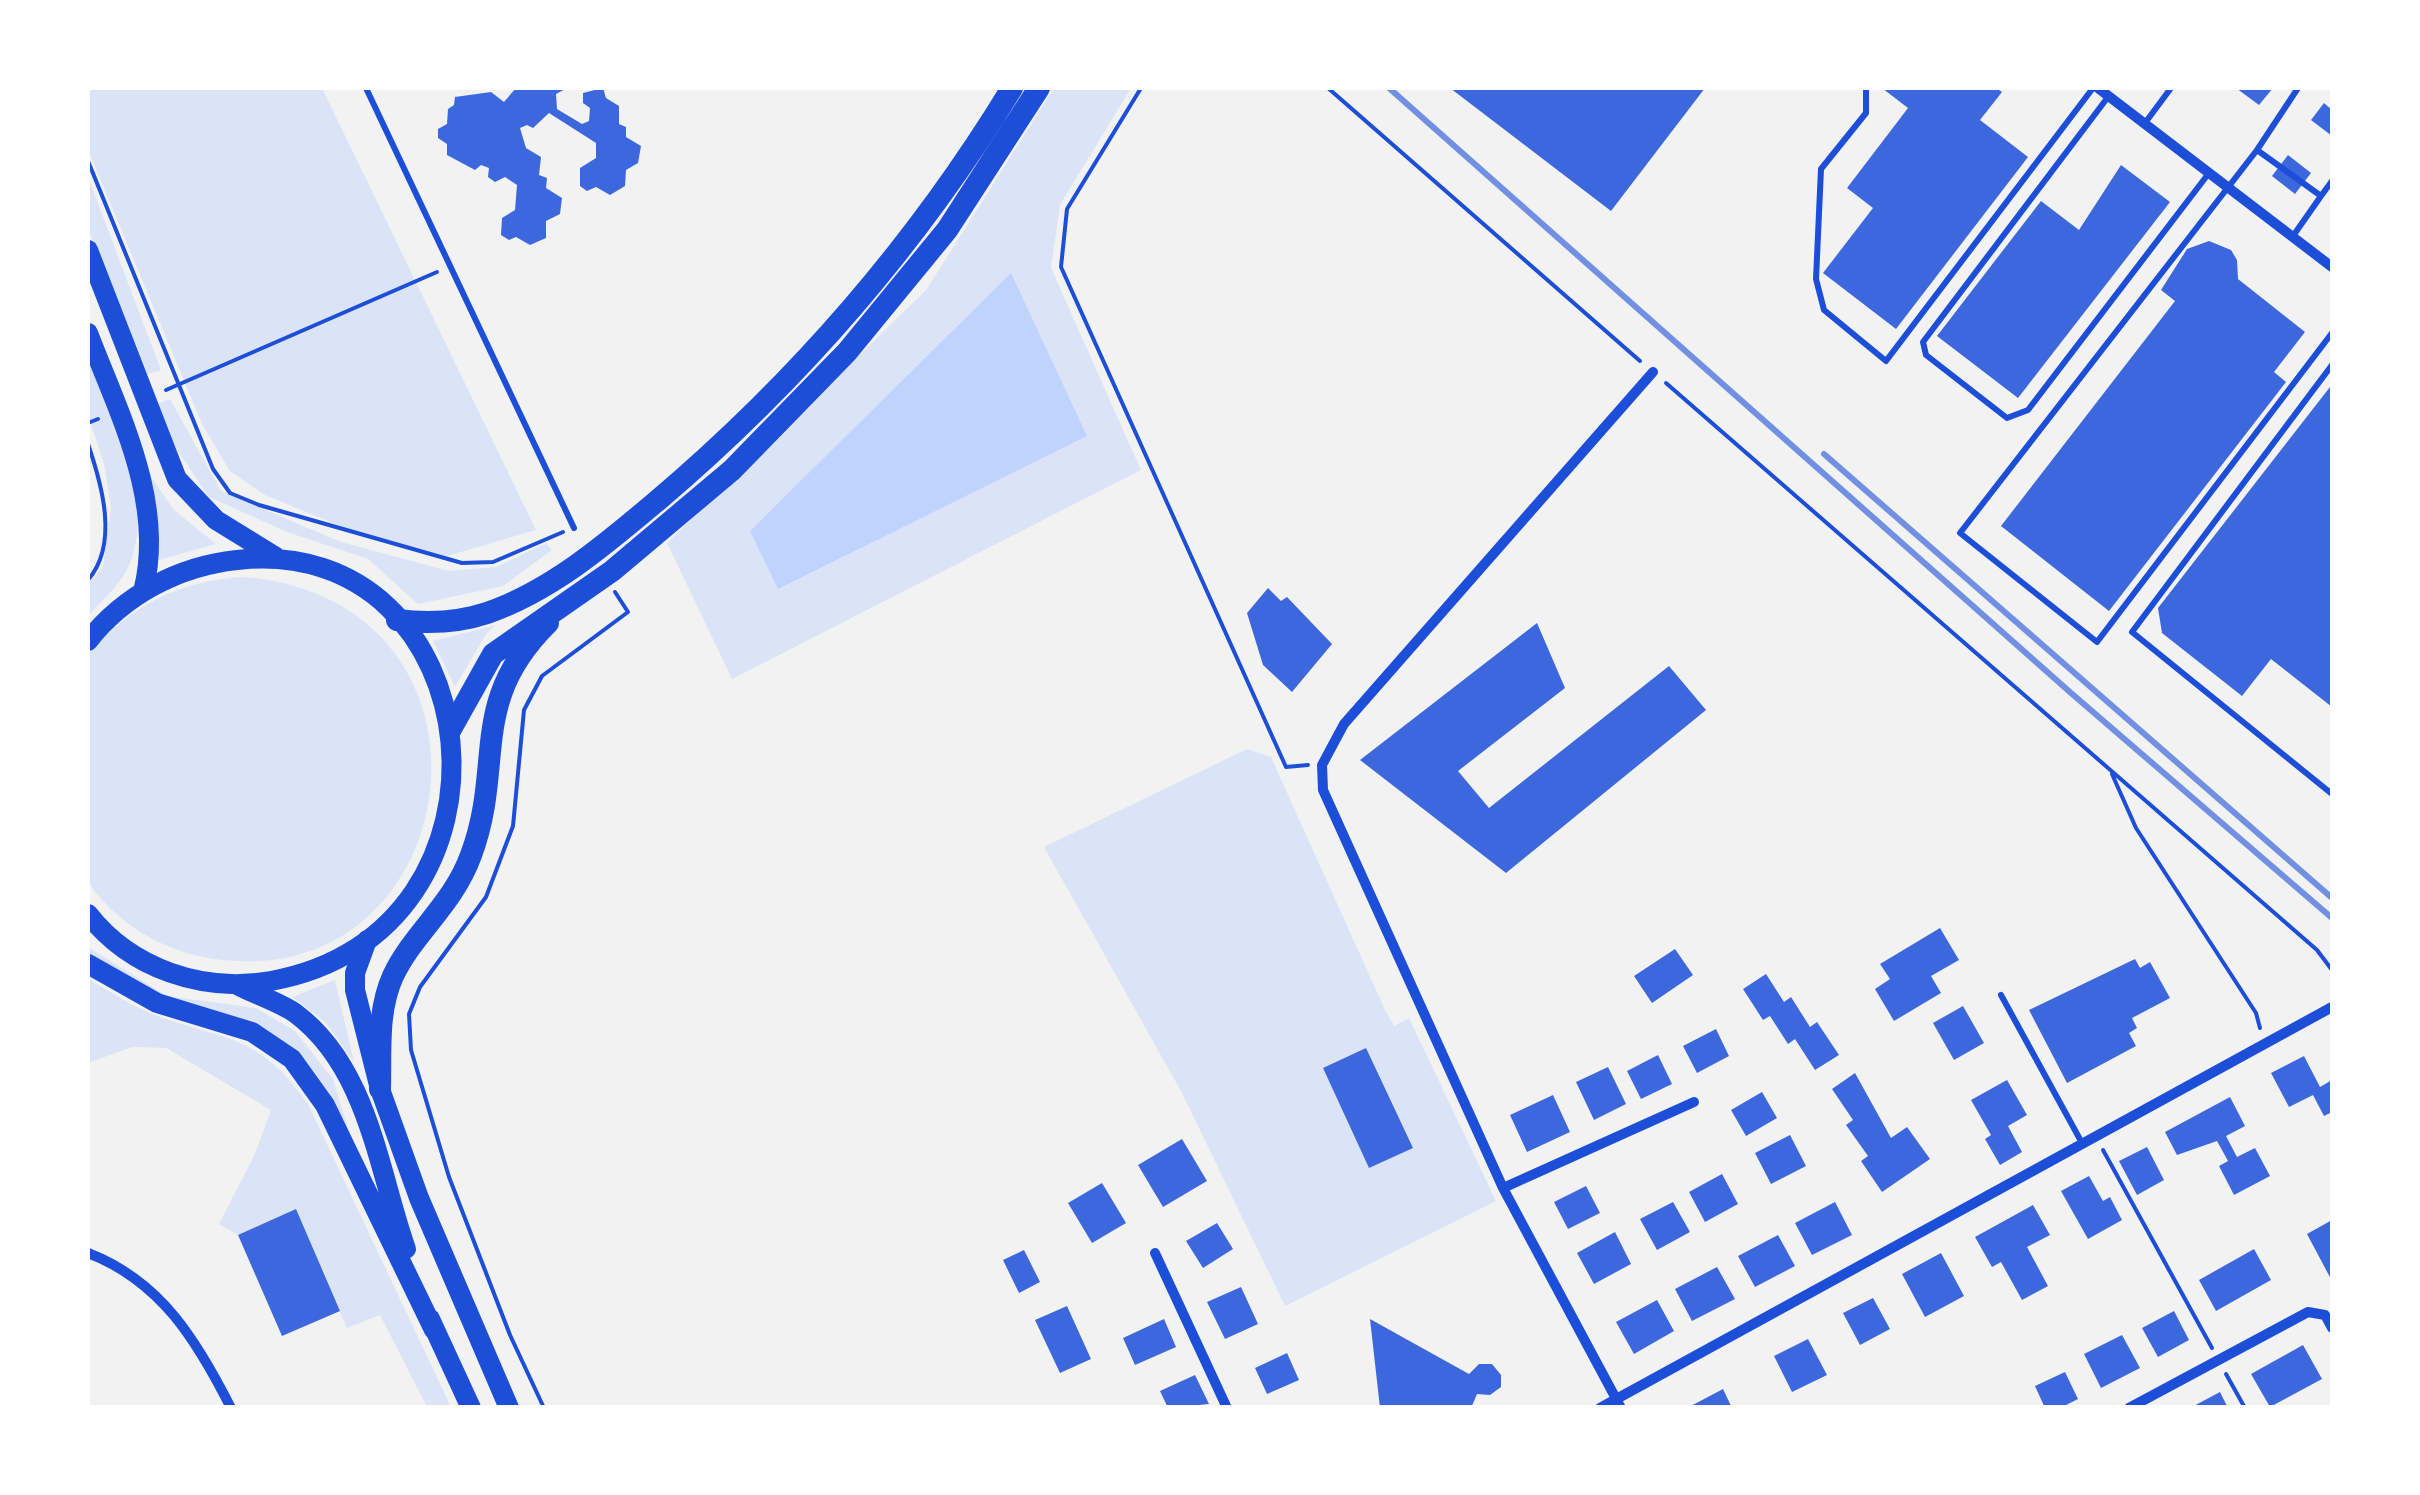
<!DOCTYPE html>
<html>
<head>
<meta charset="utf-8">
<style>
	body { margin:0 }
	#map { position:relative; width:2420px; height:1495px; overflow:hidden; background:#f2f2f2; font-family:Poppins,sans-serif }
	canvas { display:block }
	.frame { position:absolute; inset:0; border:90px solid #fff; pointer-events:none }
</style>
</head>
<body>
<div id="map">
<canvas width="2420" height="1495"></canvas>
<div class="frame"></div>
</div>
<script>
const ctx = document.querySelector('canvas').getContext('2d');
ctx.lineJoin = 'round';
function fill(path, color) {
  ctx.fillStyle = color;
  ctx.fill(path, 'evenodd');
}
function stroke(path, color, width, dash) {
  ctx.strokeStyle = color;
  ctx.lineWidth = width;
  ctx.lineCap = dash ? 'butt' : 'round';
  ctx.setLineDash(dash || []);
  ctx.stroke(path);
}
fill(new Path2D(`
	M88,88H322L536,530L447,556L347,529L265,495L230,471L202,424L88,150Z
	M1054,88H1131L1060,205L1051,268L1141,470L732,679L667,543L926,290Z
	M88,177L161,370L143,376L88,228Z
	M88,343C109,403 155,498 131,561C123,582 103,600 88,616V584L103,566L111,508L104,464L88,415Z
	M170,399L221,491L341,542L449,571L496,567L546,543L552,550L503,586L418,604L368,559L287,532L209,497L163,429L154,405Z
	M145,468L174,510L216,544L159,560Z
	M245,577C525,602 469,996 215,959C165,952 116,924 88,882V655C130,605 180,580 245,577Z
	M496,625L486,634L455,687L433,641Z
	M1247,749L1271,757L1386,1012L1394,1026L1409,1018L1496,1201L1285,1306L1182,1093L1044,847Z
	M88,947L167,996L256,1008L295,1031L333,1079L356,1155L291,1050L161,999L88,960Z
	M88,979C115,995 142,1012 172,1021C239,1042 264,1042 308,1104L451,1407H427L380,1315L347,1328L296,1210L238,1235L219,1224L254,1156L271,1110L166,1048L132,1047L88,1063Z
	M335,980L354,1062L325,1022L292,997Z`), '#dbe4f7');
fill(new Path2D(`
	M1011,273L1087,436L778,589L750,531Z`), '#bfd3fe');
fill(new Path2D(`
	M516,88H567L556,94L557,109L582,124L589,121L590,108L583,103V93L603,88L606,98L619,106V124L626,127V137L641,146L638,163L626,170L625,186L610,195L596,187L587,191L580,186V168L596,158V143L549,113L533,128L527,125L520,128L526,148L541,157L539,175L547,178L546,188L562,198L560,214L546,221V238L530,245L516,237L509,240L501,235L502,218L515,210L517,185L505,177L495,182L488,177L489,168L481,165L475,170L447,155V144L438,138V129L447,124L448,109L454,105L455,97L491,92L504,102Z
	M1450,88H1705L1611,211Z
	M1882,88H1996L2002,92L1980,120L2028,157L1896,329L1823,273L1873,208L1847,188L1908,108Z
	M2236,88H2273L2259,105Z
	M2324,103L2332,110V136L2311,120Z
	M2288,155L2311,173L2295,194L2272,176Z
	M2121,165L2170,202L2018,398L1937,336L2041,201L2079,230Z
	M2209,241L2231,250L2237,260L2238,279L2305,332L2274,372L2286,382L2109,611L2001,526L2175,301L2161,290L2187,249Z
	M2330,387L2332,707L2271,659L2242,696L2162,633L2158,608Z
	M1268,588L1281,601L1287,597L1332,644L1292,692L1263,665L1247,613Z
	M1537,623L1565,688L1458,771L1489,808L1669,666L1706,710L1506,873L1360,760Z
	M1940,928L1959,960L1931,976L1941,993L1894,1021L1875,989L1890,979L1880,964Z
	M1675,949L1693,975L1652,1003L1634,976Z
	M2135,959L2140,968L2150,962L2170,998L2132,1018L2137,1028L2129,1033L2136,1046L2067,1083L2029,1010Z
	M1766,974L1784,1002L1791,997L1810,1027L1817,1022L1839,1055L1815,1070L1795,1039L1788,1044L1770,1016L1763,1020L1743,989Z
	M1963,1006L1984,1043L1954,1060L1933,1023Z
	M1716,1029L1729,1056L1697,1073L1683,1046Z
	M1366,1048L1413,1148L1369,1168L1323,1068Z
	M1658,1055L1672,1084L1641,1099L1627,1071Z
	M2304,1056L2320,1087L2332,1080V1112L2324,1116L2313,1095L2289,1107L2271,1073Z
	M1608,1067L1626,1104L1594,1120L1576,1082Z
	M1855,1073L1891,1138L1907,1127L1930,1159L1882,1192L1861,1161L1868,1156L1846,1125L1853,1120L1832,1089Z
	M2007,1080L2027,1115L2008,1126L2022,1152L2000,1165L1985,1139L1991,1135L1971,1100Z
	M1762,1092L1777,1118L1746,1136L1731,1110Z
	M1553,1095L1570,1132L1527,1152L1510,1115Z
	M2230,1097L2245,1126L2226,1136L2237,1157L2255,1148L2270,1176L2234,1195L2219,1166L2228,1161L2217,1141L2177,1155L2165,1132Z
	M1790,1135L1806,1166L1771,1184L1755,1153Z
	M1182,1139L1207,1181L1163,1207L1138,1165Z
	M2147,1147L2164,1180L2137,1195L2119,1161Z
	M1722,1174L1738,1204L1705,1222L1689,1192Z
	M2089,1176L2103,1201L2110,1197L2122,1220L2088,1239L2061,1191Z
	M1102,1183L1126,1223L1092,1243L1068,1203Z
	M1586,1186L1600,1213L1568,1229L1554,1202Z
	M1673,1202L1690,1232L1657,1250L1640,1219Z
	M1835,1202L1852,1235L1812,1255L1795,1223Z
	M2033,1205L2050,1235L2027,1247L2048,1286L2022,1300L2001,1262L1992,1267L1975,1237Z
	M296,1209L340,1311L282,1336L238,1235Z
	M2332,1220V1281L2307,1234Z
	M1217,1223L1233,1249L1203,1268L1186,1241Z
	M1615,1232L1631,1264L1594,1284L1577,1253Z
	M1778,1235L1795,1266L1755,1287L1738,1256Z
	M2254,1249L2271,1280L2216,1311L2199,1280Z
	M1024,1250L1040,1282L1019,1293L1003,1260Z
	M1941,1253L1964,1296L1925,1317L1902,1274Z
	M1717,1267L1735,1299L1692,1321L1675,1289Z
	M1241,1287L1258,1324L1225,1339L1207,1302Z
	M1873,1298L1890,1329L1860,1345L1843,1313Z
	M1657,1300L1674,1331L1634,1354L1616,1322Z
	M1067,1306L1091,1359L1060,1373L1035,1320Z
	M2174,1311L2189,1340L2158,1357L2142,1328Z
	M1164,1319L1176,1347L1135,1365L1123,1338Z
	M1370,1319L1469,1374L1479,1364H1492L1501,1375V1387L1490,1395L1477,1394L1471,1408H1380Z
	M2122,1335L2140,1368L2101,1388L2084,1354Z
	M1808,1339L1827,1375L1792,1392L1774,1356Z
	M2303,1345L2322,1379L2270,1407L2251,1374Z
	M1287,1353L1299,1380L1267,1394L1255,1368Z
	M2065,1372L2078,1399L2060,1408H2045L2035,1386Z
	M1195,1375L1209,1404L1168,1408L1160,1391Z
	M1723,1389L1732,1408H1687Z
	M2220,1392L2228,1408H2190Z`), '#3d67dc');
stroke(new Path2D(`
	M1141,88L1067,209L1061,267L1286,767L1308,765
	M1328,88L1640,361
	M88,161L213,469L230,493L259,505L462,563L493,562L563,532
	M1666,383L2317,950L2332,970
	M166,390L437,272
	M88,423L98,419
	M88,444C102,485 119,544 88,580
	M2112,774L2136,828L2256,1013L2260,1028
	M2103,1150L2212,1348
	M2226,1374L2245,1408
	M544,1408L510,1335L449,1177L411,1050L409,1014L420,987L486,897L513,826L524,710L542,676L628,612L615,592`), '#1d4ed8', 4);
stroke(new Path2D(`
	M366,88L574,528
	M1866,88V113L1821,169L1816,279L1824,310L1886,361L2093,88
	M2108,97L1923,342L1926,355L2007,418L2028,410L2209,173
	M2145,123L2171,88
	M2257,150L2298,88
	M2321,196L2332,181
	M2293,236L2321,196L2257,150L1960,533L2097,642L2332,333
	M2332,365L2132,632L2332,794
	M2001,995L2082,1143`), '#1d4ed8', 6);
stroke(new Path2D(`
	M2098,88L2332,267
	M1503,1188L1694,1102
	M88,1253C161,1281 197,1341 231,1408
	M1155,1253L1227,1408
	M1600,1408L2332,1007
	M1621,1408L1503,1188L1323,790L1322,765L1344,724L1653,372
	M2129,1408L2308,1312L2325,1315L2332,1328`), '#1d4ed8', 10);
stroke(new Path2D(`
	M88,250L177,479L216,520L276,557
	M88,333C119,414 166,503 143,592
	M88,641C124,595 179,566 237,560C494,532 538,933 271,981C203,993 131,969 88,914
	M367,940L355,973V990L380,1089L419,1198L509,1408
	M88,964L157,1003L252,1032L292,1059L325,1105L434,1330
	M239,986C257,995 279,1002 295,1013C368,1067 378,1169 406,1249
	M430,1319L471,1408`), '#1d4ed8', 20);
stroke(new Path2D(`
	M397,620C428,624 457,623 487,613C551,591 606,544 657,501C796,383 917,244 1012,88
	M451,729L493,654L612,571L732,470L847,352L947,230L1039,88
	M380,1089C381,1051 377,1011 393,976C414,932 453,905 471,855C505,764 467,703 548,623`), '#1d4ed8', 22);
stroke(new Path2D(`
	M1389,88L2071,693L2332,918
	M1824,454L2332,898`), '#7290e2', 6);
</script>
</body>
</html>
